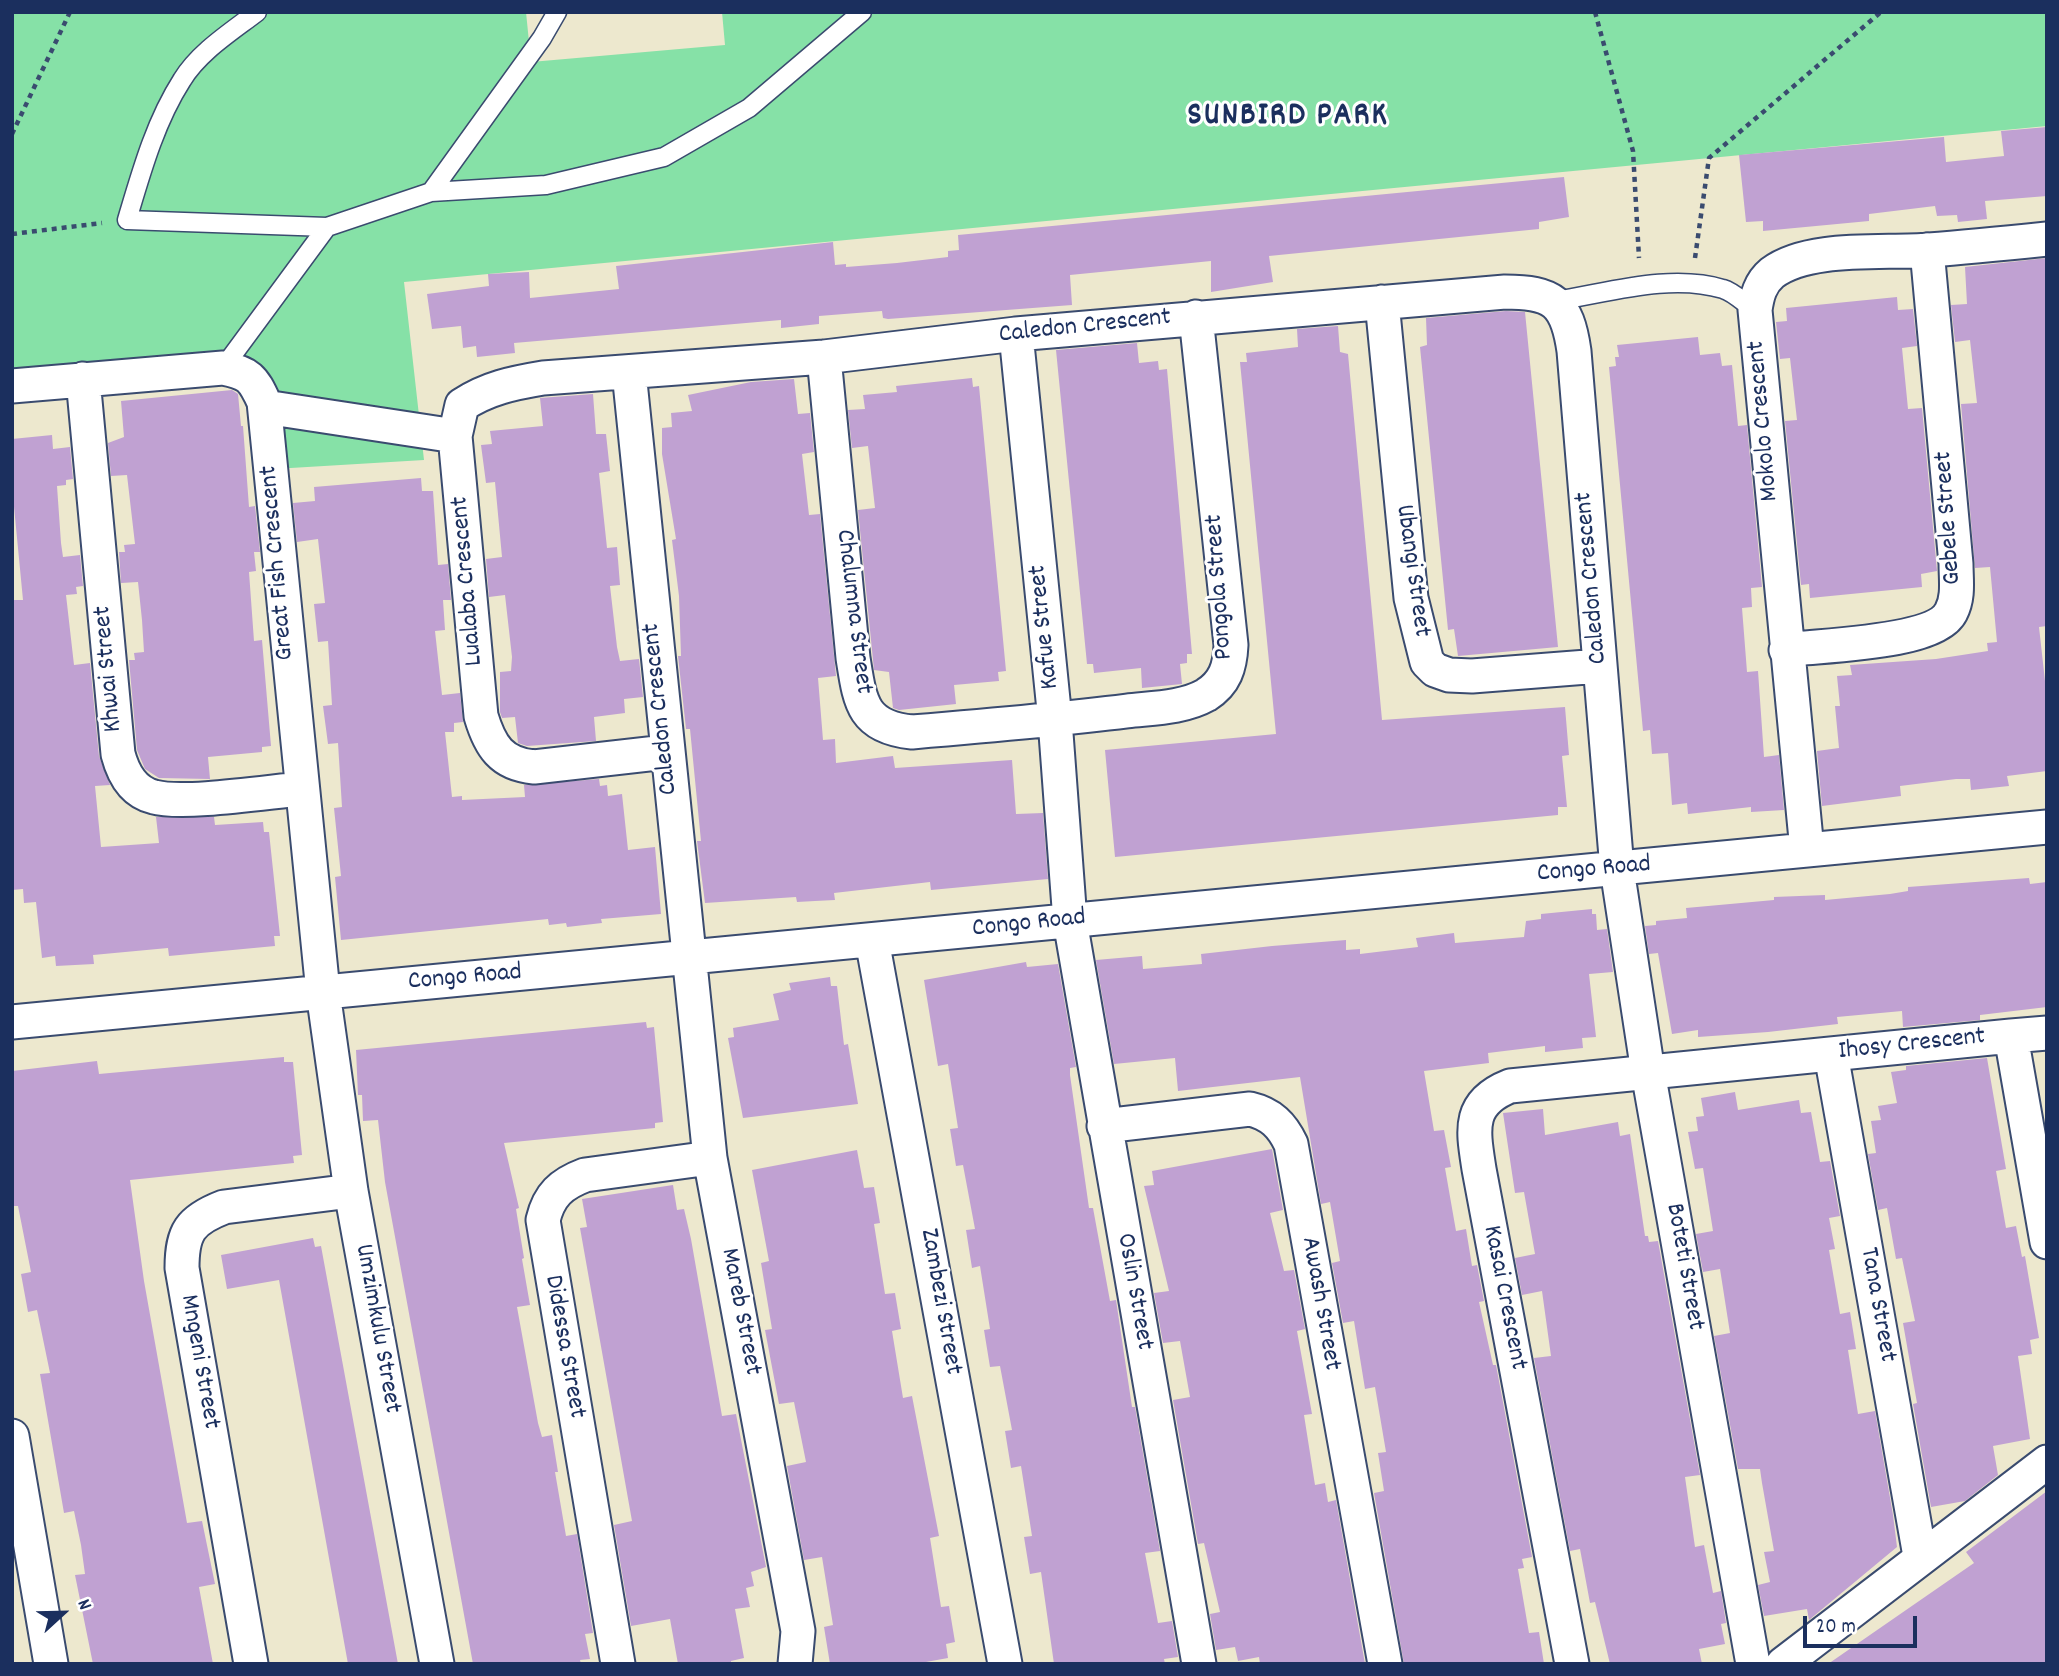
<!DOCTYPE html>
<html>
<head>
<meta charset="utf-8">
<style>
	body { margin:0 }
	#map { position:relative; width:2059px; height:1676px; overflow:hidden; background:#ede8ce; font-family:Dekko,sans-serif }
	canvas { display:block }
	.frame { position:absolute; inset:0; border:14px solid #1b2f5e; pointer-events:none }
	.north { position:absolute; left:28px; top:1578px; width:70px; height:70px; -webkit-text-stroke:5px #fff; paint-order:stroke; rotate:68deg; font-size:19px; font-weight:700; line-height:28px; text-align:center; color:#1b2f5e }
	.north::after { content:''; display:block; margin:auto; width:24px; height:32px; background:#1b2f5e; clip-path:polygon(50% 0,100% 100%,50% 72%,0 100%) }
	.scale { position:absolute; left:1803px; top:1616px; width:114px; height:32px; box-sizing:border-box; border:4px solid #1b2f5e; border-top:0; padding-left:9px; font-size:21px; line-height:24px; white-space:nowrap; color:#1b2f5e; -webkit-text-stroke:5px #fff; paint-order:stroke }
</style>
</head>
<body>
<div id="map">
<canvas width="2059" height="1676"></canvas>
<div class="frame"></div>
<div class="north">N</div>
<div class="scale">20 m</div>
</div>
<script>
const ctx = document.querySelector('canvas').getContext('2d');
ctx.lineJoin = 'round';
function fill(path, color) {
  ctx.fillStyle = color;
  ctx.fill(path, 'evenodd');
}
function stroke(path, color, width, dash) {
  ctx.strokeStyle = color;
  ctx.lineWidth = width;
  ctx.lineCap = dash ? 'butt' : 'round';
  ctx.setLineDash(dash || []);
  ctx.stroke(path);
}
function label(font, color, halo, rows, align = 'center') {
  ctx.font = font + ' Dekko,sans-serif';
  ctx.lineWidth = 6;
  ctx.setLineDash([]);
  ctx.textBaseline = 'middle';
  ctx.strokeStyle = halo;
  ctx.fillStyle = color;
  for (const [text, x, y, turn = 0] of rows) {
    ctx.save();
    ctx.translate(x, y);
    ctx.rotate((+turn || 0) * Math.PI / 180);
    ctx.textAlign = isNaN(turn) ? turn : align;
    if (halo) ctx.strokeText(text, 0, 0);
    ctx.fillText(text, 0, 0);
    ctx.restore();
  }
}
fill(new Path2D(`
	M12,12H526L531,62L725,45L722,12H2047V126L404,282L424,460L274,469L259,381L12,383Z`), '#86e1a7');
fill(new Path2D(`
	M2047,127V196L1985,201L1987,219L1958,222L1957,215L1937,216L1935,206L1869,214V221L1763,231V221L1746,222L1739,155L1944,137L1946,162L2004,156L2001,131Z
	M1564,177L1569,217L1539,222V229L1269,256L1273,282L1211,292V261L1070,275L1072,305L888,319L883,318L882,311L819,316V324L781,328V320L514,343L515,353L477,357L476,346L463,348L461,326L432,329L427,294L489,286L488,274L529,272L530,298L619,289L616,266L833,242L835,265L846,264V267L897,263L948,257V251L959,250L958,235Z
	M2047,258V626L2039,627L2047,699V771L2007,776L2009,786L1971,790L1970,779H1956L1900,786L1901,796L1822,806L1817,751L1839,748L1835,706H1840L1837,676L1852,675L1850,665L1936,659L1988,651L1987,643L1997,642L1990,567L1975,568L1961,404L1977,403L1970,340L1955,342L1951,305L1967,304L1965,267Z
	M1897,297L1898,310L1913,309L1917,346L1902,348L1908,409L1922,408L1937,571L1921,574L1922,587L1810,598L1809,584L1801,585L1785,421L1797,420L1790,358L1780,359L1776,322L1787,321L1786,308Z
	M1506,311L1525,312L1558,647L1458,656L1454,629L1448,630L1420,347L1427,345L1426,318Z
	M1338,326L1340,352L1348,354L1382,720L1565,707L1569,755L1562,756L1567,807H1558V815L1115,857L1105,750L1276,734L1240,362H1247L1246,353L1298,347L1297,329Z
	M1698,337L1700,355L1720,353L1722,366L1732,365L1738,426L1747,425L1762,587L1751,588L1752,607L1742,608L1747,672L1758,671L1764,757L1779,755L1784,810L1751,812V807L1688,814L1687,803L1672,805L1668,753L1652,754L1650,730L1643,731L1609,367L1616,366L1615,357H1619L1617,345Z
	M1137,343L1139,363L1158,361L1159,370L1167,369L1192,654H1187V663L1180,664L1182,684L1142,688L1141,668L1094,673L1093,664H1087L1056,350Z
	M972,378L973,387L979,386L1006,671L998,672L999,681L954,685L956,704L899,710L893,708L889,672L874,670L858,510L875,508L868,446L852,448L848,410L865,409L863,395L897,392L896,386Z
	M794,379L798,414L810,413L814,452L802,454L809,515L820,514L836,676L818,678L823,740L835,739L836,763L893,756L895,768L1012,760L1016,814L1043,813L1048,879L931,890L930,882L834,893L835,900L815,901L797,902L796,897L705,903L697,841H701L690,729H686L678,656H681L679,596L672,540L676,539L662,454V428L672,427L671,413L692,411L688,395L751,382Z
	M232,390L238,394L241,426H243L249,507L255,506L260,552H254L256,571L249,572L254,641L262,640L271,746L262,747V752L208,757L210,779L159,778L145,769L137,750L129,660H135L134,653L144,652L142,620L138,582L121,583L119,552H125L124,545L135,544L127,475L111,476L108,443L124,437L121,401Z
	M593,394L596,434H606L610,471L599,473L607,548L617,547L620,585L610,586L617,647L620,661L639,659L643,697L624,699L625,713L594,717L596,741L527,746L518,743L515,717L502,718L500,712V672L511,671L512,657L505,595L489,597L486,559L502,557L495,482L486,483L481,445L492,444L490,431L543,426L540,398Z
	M52,435L53,449L70,447L73,479L66,480V485L57,486L61,543L63,557L80,555L83,586L76,587L77,594L66,595L74,665L90,663L99,756L110,785L95,786L101,847L159,843L156,817H214L215,825L263,822L264,832H269L280,936H274L275,946L169,956L168,948L93,955L94,964L56,966L55,956L42,958L36,902L24,903L23,889L12,890V600H23L12,486V439Z
	M421,478L422,491H433L438,565L448,564L451,600H443L445,630L435,631L442,695L460,693L463,722L454,723V732H445L452,797L462,796V800L525,797L524,785L599,779L600,786L607,785L608,796L622,794L628,850L655,847L661,914L601,919L602,923L567,927L566,923L549,925L548,919L341,940L335,877L341,876L334,808L342,807L338,743L328,744L323,706L332,705L328,641L318,642L314,604L325,603L318,539L297,542L293,503L315,501L314,487Z
	M2029,878L2030,884L2047,882V1007L1980,1015V1020L1903,1027L1902,1011L1837,1017L1838,1024L1768,1032L1698,1037V1030L1672,1034L1658,953L1649,954L1645,926L1656,925V921L1687,918L1686,908L1774,900V897L1825,895V900L1890,894L1908,891V887Z
	M1592,909V914H1596L1597,930L1607,929L1613,972L1589,974L1596,1037L1582,1038L1583,1048L1545,1052V1046L1488,1053L1489,1063L1424,1071L1434,1131L1444,1130L1451,1167L1445,1168L1456,1231L1466,1229L1472,1266L1477,1265L1484,1301L1479,1302L1493,1365H1496L1532,1557L1522,1559L1524,1568L1518,1569L1529,1633L1539,1632L1544,1664H1404L1374,1493L1384,1491L1378,1453L1386,1452L1375,1387L1365,1389L1354,1321L1343,1323L1332,1263L1340,1261L1330,1202L1321,1204L1300,1077L1178,1091L1175,1058L1114,1064L1096,960L1142,956L1143,969L1202,964L1201,954L1272,946L1346,940V950L1360,949V954L1418,947L1416,938L1454,933L1455,943L1524,937L1526,921L1541,919V914Z
	M1026,962L1027,967L1058,964L1076,1067L1070,1068V1075L1089,1208H1093L1110,1301L1116,1300L1132,1407H1135L1160,1551L1145,1553L1158,1623L1172,1621L1178,1657L1164,1659L1165,1664H1054L1041,1572L1030,1574L1024,1537L1032,1536L1021,1466L1011,1468L1005,1431L1012,1430L1000,1366L990,1367L984,1330L990,1329L980,1266L972,1268L966,1230L975,1229L963,1165L956,1166L950,1129L958,1128L948,1064L938,1066L924,980Z
	M830,977L831,986H837L844,1045L848,1044L858,1104L743,1118L728,1038L734,1037L733,1028L779,1020L773,994L791,990L789,983Z
	M646,1022L647,1028L654,1027L663,1122L655,1123V1128L504,1143L519,1208L516,1209L524,1258L522,1259L530,1305L517,1307L538,1423L542,1437L552,1435L558,1472H555L566,1536L577,1534L593,1633L585,1634L590,1659L580,1660L581,1664H473L385,1182L378,1120L363,1121L362,1095H358L356,1050Z
	M284,1057V1062H293L302,1155L293,1156L294,1163L130,1180L144,1281L187,1523L202,1521L215,1584L199,1587L213,1664H93L75,1575L85,1574L81,1545L74,1511L64,1513L40,1374L50,1373L37,1310L28,1312L21,1274L31,1272L18,1206H12V1071L97,1061L99,1074Z
	M1987,1058L2006,1169L1996,1171L2006,1228L2016,1226L2022,1257L2025,1256L2039,1338L2030,1340L2032,1354L2018,1356L2030,1439L1993,1446L1998,1475L1965,1501L1931,1507L1913,1404L1917,1403L1903,1323L1915,1321L1902,1258L1896,1259L1887,1208L1878,1210L1868,1154L1876,1153L1871,1121L1881,1120L1878,1106L1897,1103L1891,1072L1906,1070V1066Z
	M1735,1092L1738,1110L1799,1100L1801,1113L1811,1112L1820,1162L1830,1161L1840,1216L1829,1218L1835,1249L1829,1250L1840,1314L1850,1312L1856,1349L1848,1350L1858,1414L1875,1411L1893,1515L1897,1547L1809,1620L1807,1609L1764,1616L1758,1585L1770,1582L1764,1552L1774,1551L1762,1483L1760,1469H1738L1714,1336L1730,1333L1720,1269L1703,1272L1696,1234L1713,1231L1703,1168L1695,1169L1688,1132L1698,1131L1696,1117L1704,1116L1701,1098Z
	M1543,1109L1545,1135L1618,1122L1620,1136L1630,1134L1645,1236H1648L1649,1242L1658,1241L1700,1475L1685,1477L1695,1547L1704,1545L1713,1593L1721,1591L1726,1623L1721,1624L1725,1644L1699,1649L1702,1664H1610L1595,1602L1590,1603L1580,1549L1570,1551L1534,1358L1551,1356L1542,1291L1522,1295L1515,1258L1535,1254L1524,1192L1515,1193L1503,1113Z
	M1272,1149L1283,1210L1270,1213L1284,1271L1294,1270L1305,1329L1297,1331L1312,1414L1304,1415L1315,1485L1325,1483L1328,1502L1336,1500L1365,1664H1260L1259,1657L1238,1661L1235,1647L1216,1650L1210,1614L1220,1612L1204,1543L1198,1544L1173,1400L1190,1397L1180,1341L1163,1343L1154,1293L1169,1291L1144,1186L1154,1185L1152,1171Z
	M857,1150L864,1188L874,1187L880,1223L874,1224L885,1294L895,1293L901,1329L892,1331L903,1398L912,1396L939,1536L930,1538L941,1607L949,1606L955,1642L946,1644L948,1658L915,1664H830L824,1627L833,1625L822,1557L804,1560L787,1466L806,1462L794,1402L779,1404L765,1330L772,1329L761,1263L769,1261L752,1170Z
	M673,1185L677,1210L684,1209L691,1239L722,1416L736,1414L766,1567L751,1572L754,1586L746,1588L750,1607L735,1609L744,1658L731,1661V1664H678L670,1619L631,1626L614,1525L632,1521L580,1228L587,1227L582,1199Z
	M313,1238L315,1247L321,1246L398,1664H348L279,1280L227,1289L221,1255Z
	M2047,1491V1664H1828L1974,1563L1966,1552Z`), '#c0a1d2');
const service = new Path2D(`
	M257,12C231,32 199,52 182,80C155,122 141,173 127,220L327,227
	M431,192L542,38L557,12
	M1555,301C1608,293 1670,273 1723,289C1734,292 1745,304 1755,310
	M223,368L327,227L431,192L546,185L664,157L749,108L862,12`);
const minor = new Path2D(`
	M1382,302L1411,598L1427,662L1435,670L1449,675L1472,676L1600,666
	M1016,334L1055,720L1070,921L1199,1664
	M824,357L853,658C860,702 862,727 912,732C984,726 1055,720 1127,711C1152,708 1183,708 1206,695C1225,683 1230,667 1231,645L1196,317
	M629,372L710,1158L798,1631L795,1664
	M83,379L118,754C123,773 133,792 154,797C183,805 267,792 301,789
	M12,386L223,368C249,373 253,378 264,402L323,992L351,1191L437,1664
	M265,407L455,436
	M1786,650C1821,645 1935,644 1951,612C1959,597 1956,580 1956,564L1927,250
	M666,752L534,767C501,764 490,746 481,716L455,436L462,405C488,388 513,383 543,378L824,357L1016,334L1505,292C1553,292 1567,302 1574,351L1617,869L1648,1072L1753,1664
	M1807,850L1755,310C1757,296 1760,283 1772,273C1809,245 1885,254 1929,250C1969,247 2008,243 2047,239
	M872,940L1005,1664
	M12,1022L2047,827
	M2011,1036L2047,1033
	M1831,1054L1920,1556
	M1104,1126L1250,1109C1271,1114 1282,1125 1291,1144L1385,1664
	M12,1436L51,1664
	M251,1664L182,1268C182,1232 190,1220 224,1207L351,1191
	M618,1664L543,1220C549,1195 561,1184 585,1175L710,1158
	M1572,1664L1479,1169C1473,1130 1467,1103 1510,1086L2011,1036L2047,1242
	M1783,1664L2047,1462`);
stroke(service, '#3a4b6f', 21);
stroke(minor, '#3a4b6f', 37);
stroke(new Path2D(`
	M1595,12L1633,151L1639,258
	M12,134L70,12
	M12,234L102,223
	M1695,258L1709,158L1881,12`), '#3a4b6f', 4.5, [5, 5]);
stroke(service, '#fff', 18);
stroke(minor, '#fff', 33);
label('26px', '#1b2f5e', '#fff', [
	["Caledon Crescent",1085,328,-6],
	["Mokolo Crescent",1765,421,-95],
	["Gebele Street",1950,518,-94],
	["Great Fish Crescent",279,563,-95],
	["Ubangi Street",1411,571,82],
	["Caledon Crescent",1593,578,-95],
	["Lualaba Crescent",469,581,-95],
	["Pongola Street",1221,587,-94],
	["Chalumna Street",852,612,83],
	["Kafue Street",1046,627,-96],
	["Khwai Street",110,669,-95],
	["Caledon Crescent",662,709,-96],
	["Congo Road",1594,871,-5],
	["Congo Road",1029,925,-6],
	["Congo Road",465,979,-5],
	["Ihosy Crescent",1912,1046,-6],
	["Boteti Street",1683,1267,80],
	["Oslin Street",1133,1292,80],
	["Kasai Crescent",1503,1298,79],
	["Zambezi Street",939,1302,80],
	["Awash Street",1319,1304,80],
	["Tana Street",1876,1305,80],
	["Mareb Street",739,1312,79],
	["Umzimkulu Street",376,1329,80],
	["Didessa Street",563,1347,80],
	["Mngeni Street",198,1362,80]
]);
ctx.letterSpacing = '2px';
label('bold 33px', '#1b2f5e', '#fff', [
	["SUNBIRD PARK",1288,118]
]);
ctx.letterSpacing = '0px';
</script>
</body>
</html>
